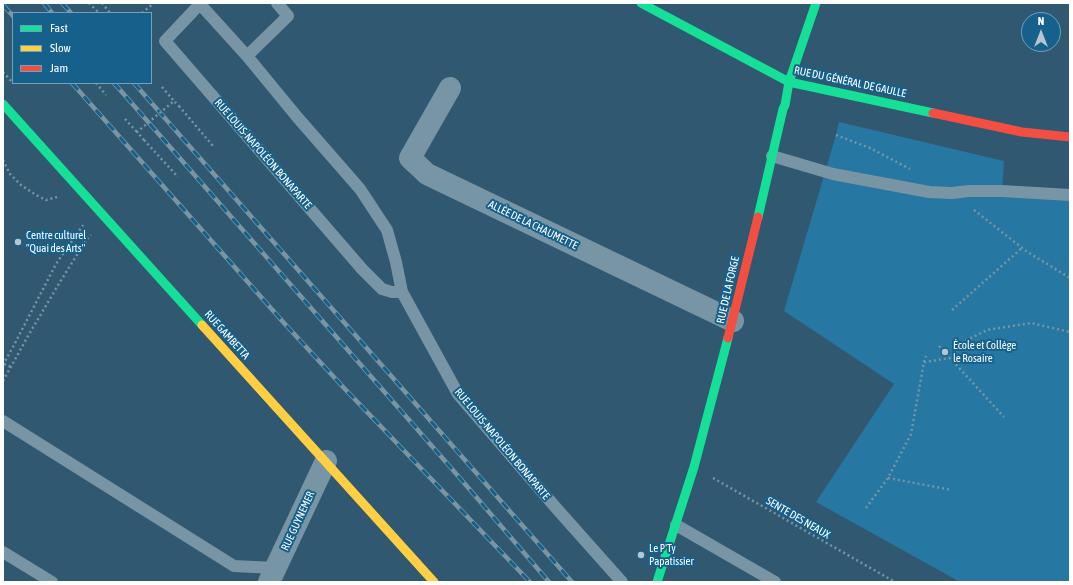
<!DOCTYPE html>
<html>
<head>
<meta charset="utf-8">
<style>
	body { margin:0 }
	#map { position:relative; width:1073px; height:585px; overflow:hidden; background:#305971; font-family:"Asap Condensed",sans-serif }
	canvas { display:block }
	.frame { position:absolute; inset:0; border:4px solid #fff; pointer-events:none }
	.legend { position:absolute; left:12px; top:12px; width:140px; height:72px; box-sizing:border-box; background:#15618c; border:1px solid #73a0ba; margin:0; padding:5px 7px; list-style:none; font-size:12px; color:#fff }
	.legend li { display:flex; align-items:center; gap:8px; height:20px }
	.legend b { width:20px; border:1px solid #73a0ba }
	.north { position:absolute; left:1021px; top:12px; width:40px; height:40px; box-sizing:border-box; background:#15618c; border:1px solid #73a0ba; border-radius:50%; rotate:0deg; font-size:11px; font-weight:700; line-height:16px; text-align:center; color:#fff }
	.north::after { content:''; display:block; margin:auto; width:14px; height:18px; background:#b7c5cd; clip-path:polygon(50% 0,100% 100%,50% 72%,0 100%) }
</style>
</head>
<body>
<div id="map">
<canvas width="1073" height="585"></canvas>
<div class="frame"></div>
<ul class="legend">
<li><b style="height:5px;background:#16e098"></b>Fast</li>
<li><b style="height:5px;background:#ffcf43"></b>Slow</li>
<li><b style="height:5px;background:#f24e42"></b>Jam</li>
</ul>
<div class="north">N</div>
</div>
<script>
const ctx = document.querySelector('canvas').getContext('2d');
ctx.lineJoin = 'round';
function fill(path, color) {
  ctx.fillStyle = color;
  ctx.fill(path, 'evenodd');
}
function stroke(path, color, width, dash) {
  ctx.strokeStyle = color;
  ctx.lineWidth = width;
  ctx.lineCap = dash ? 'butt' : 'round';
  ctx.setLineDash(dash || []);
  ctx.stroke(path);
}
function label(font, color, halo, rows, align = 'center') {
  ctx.font = font + ' "Asap Condensed",sans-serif';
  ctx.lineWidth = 4;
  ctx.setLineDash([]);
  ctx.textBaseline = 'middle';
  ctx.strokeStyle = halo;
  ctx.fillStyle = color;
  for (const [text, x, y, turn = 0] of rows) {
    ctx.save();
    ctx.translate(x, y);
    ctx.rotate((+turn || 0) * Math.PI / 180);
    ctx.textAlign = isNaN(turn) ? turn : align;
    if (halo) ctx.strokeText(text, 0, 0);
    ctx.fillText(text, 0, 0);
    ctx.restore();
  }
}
fill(new Path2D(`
	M839,122L1004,161L1002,191L1070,195V582H960L816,502L894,384L784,311L836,135Z`), '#2677a1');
stroke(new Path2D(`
	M89,3L99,13
	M102,3L110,13
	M142,13L154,3
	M3,72L13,83
	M96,83L106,95
	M162,87L174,101
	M179,106L213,146
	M125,119L137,132
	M836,135L870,148L910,169
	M144,140L178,177
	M3,160L10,174L21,185L36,195L46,200L57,197
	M974,210L1026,251L1070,278
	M952,310L1023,247
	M939,346L1004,417
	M924,362L950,358L963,342L987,330L1031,323L1070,332
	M4,364L11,367
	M3,365L14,345L56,264L83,225
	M3,381L28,336L60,282L87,239L91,235
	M713,478L895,582
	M888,478L952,490
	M866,508L888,478L911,434L924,362L926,356`), '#7795a5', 2.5, [2, 3]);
stroke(new Path2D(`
	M199,3L247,56L298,118L360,189L387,230L396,262L402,292L458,394L557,509L622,582
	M200,4L165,41L362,269L382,289L392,292H402
	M247,56L288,16L277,3
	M772,156L833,174L929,192L952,193L969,191H1002L1070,195
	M3,421L234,566L275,568
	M676,525L775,582
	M3,552L52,582`), '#7795a5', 12);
stroke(new Path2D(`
	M450,88L410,158L427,174L733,321
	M269,582L326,461`), '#7795a5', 22);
stroke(new Path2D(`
	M641,3L789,82L933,113
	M3,104L202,325
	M758,217L783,109L785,105L789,82L816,3
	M657,582L694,467L728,338`), '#16e098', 9);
stroke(new Path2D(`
	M202,325L434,582`), '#ffcf43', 9);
stroke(new Path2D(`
	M933,113L1022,132L1070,137
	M728,338L758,217`), '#f24e42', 9);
const rail = new Path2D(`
	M44,3L52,13
	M62,3L71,13
	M3,5L13,16
	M72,83L284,323L344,388L530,582
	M114,83L459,477L549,582
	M134,83L572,582`);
stroke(rail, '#7995a4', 4.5);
stroke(rail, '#15618c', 3, [9]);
stroke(new Path2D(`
	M144,140L137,132L174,101L179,106`), '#7795a5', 2.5, [2, 3]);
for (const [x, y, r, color] of [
	[18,242,4,"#b7c5cd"],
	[945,352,4,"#b7c5cd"],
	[641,555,4,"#b7c5cd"]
]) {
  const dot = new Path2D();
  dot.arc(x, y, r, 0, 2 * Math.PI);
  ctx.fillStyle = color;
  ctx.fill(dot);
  stroke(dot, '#15618c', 1.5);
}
label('11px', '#fff', '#15618c', [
	["RUE DU GÉNÉRAL DE GAULLE",850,82,12],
	["RUE LOUIS-NAPOLÉON BONAPARTE",263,154,49],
	["ALLÉE DE LA CHAUMETTE",533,225,26],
	["RUE DE LA FORGE",728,290,-77],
	["RUE GAMBETTA",227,335,48],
	["RUE LOUIS-NAPOLÉON BONAPARTE",502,444,50],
	["SENTE DES NEAUX",798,518,30],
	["RUE GUYNEMER",298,521,-65]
]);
label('11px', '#fff', '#15618c', [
	["Centre culturel",26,236],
	["\"Quai des Arts\"",26,249],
	["École et Collège",953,346],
	["le Rosaire",953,359],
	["Le P'Ty",649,549],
	["Papatissier",649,562]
], 'left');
</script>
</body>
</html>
